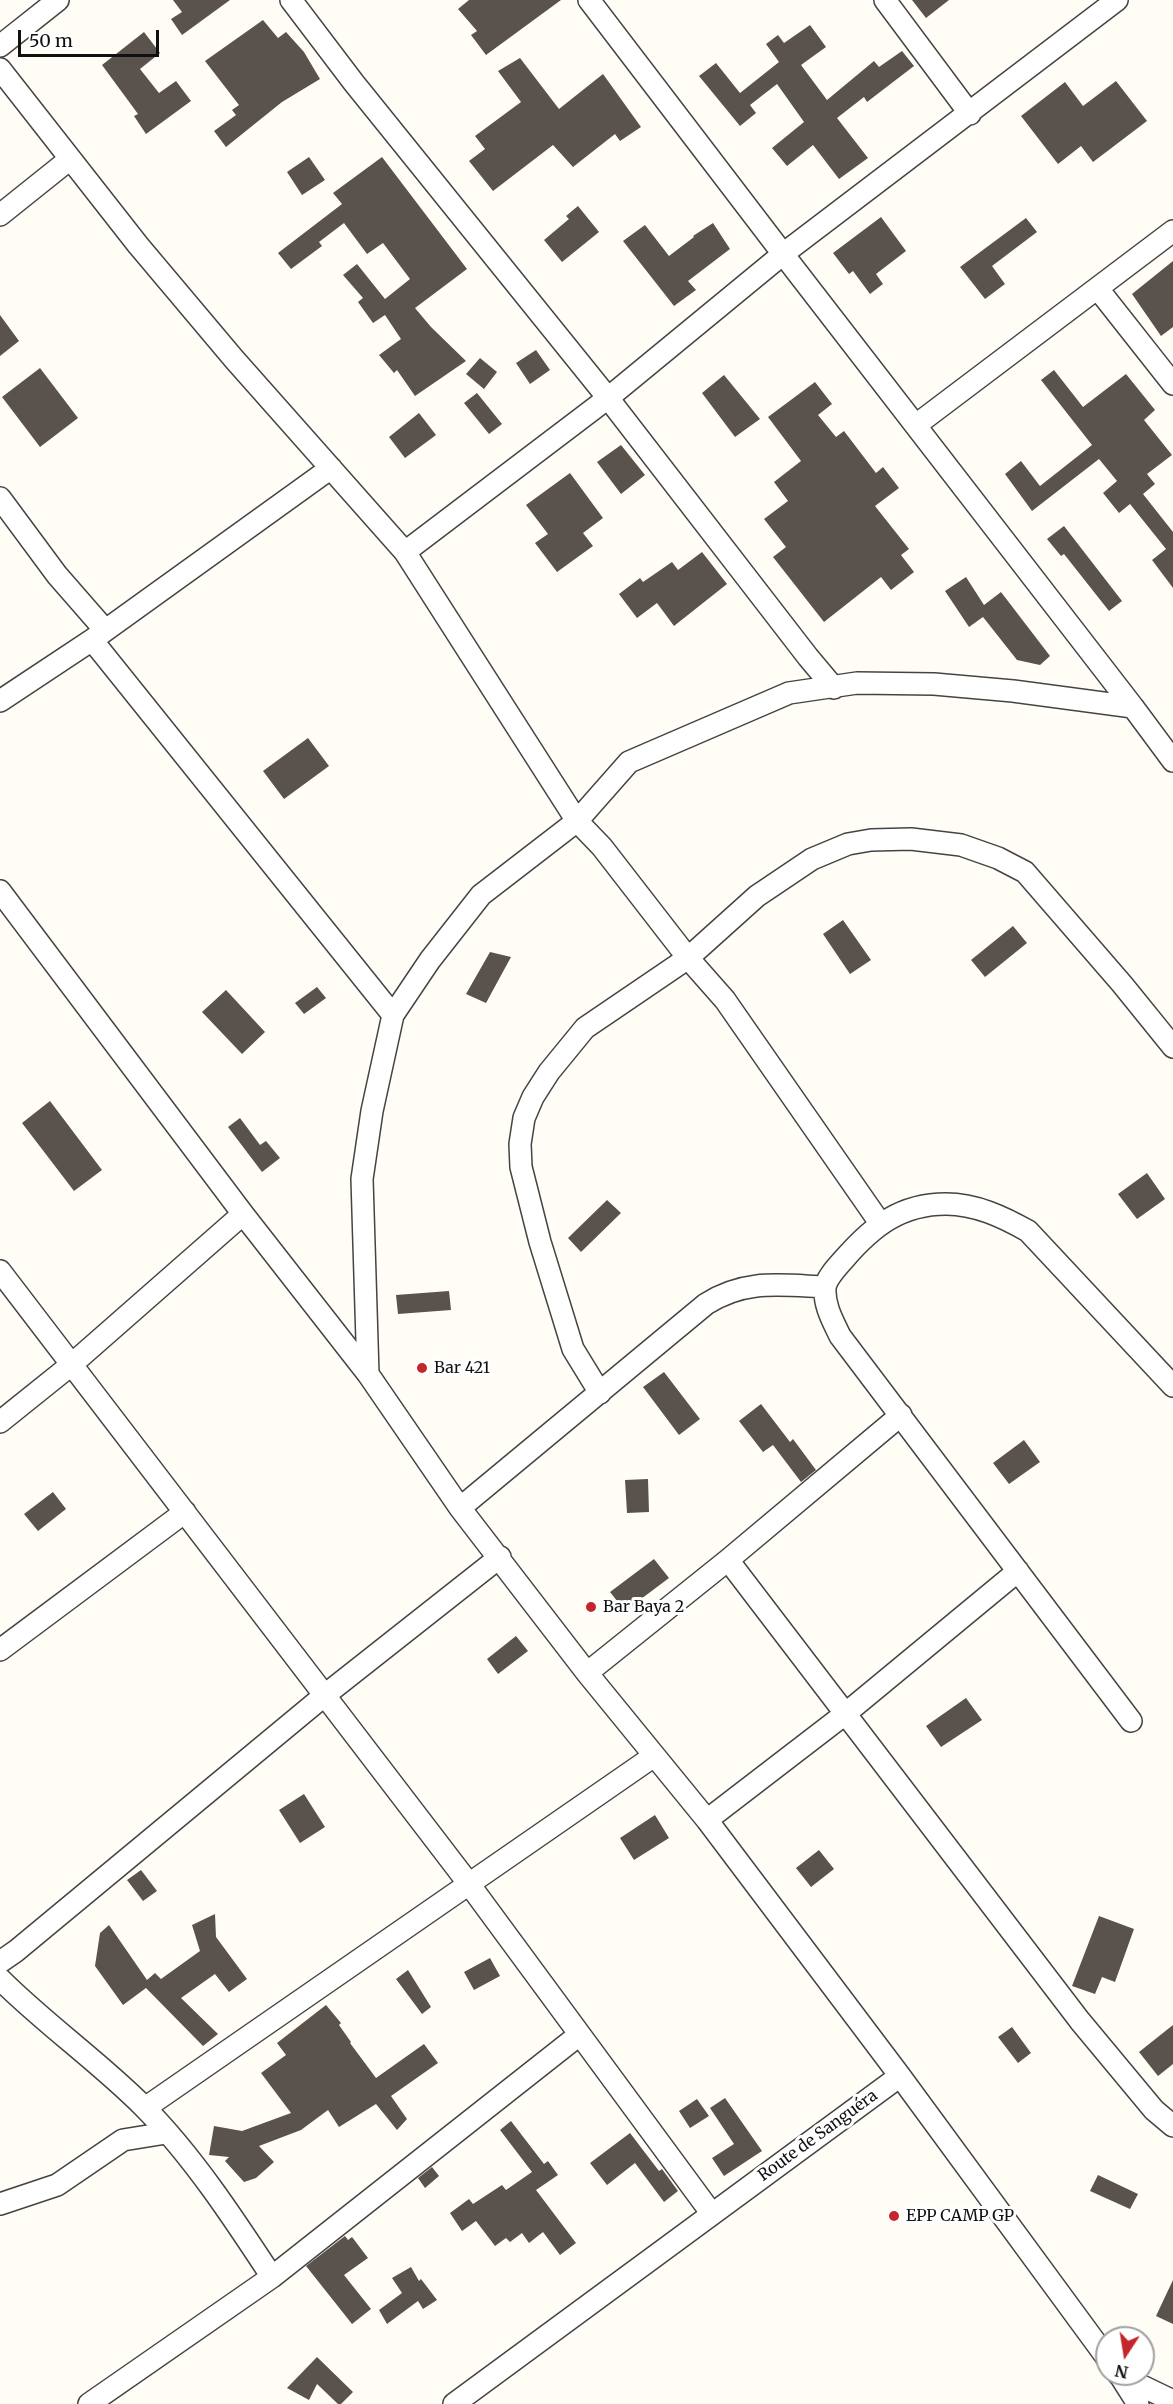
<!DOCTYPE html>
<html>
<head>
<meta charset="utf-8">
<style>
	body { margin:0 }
	#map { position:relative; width:1173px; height:2404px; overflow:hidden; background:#fffdf5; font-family:Merriweather,serif }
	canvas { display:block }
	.north { position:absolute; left:1095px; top:2326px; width:60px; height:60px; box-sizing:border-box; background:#fff; border:2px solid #a0a0a0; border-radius:50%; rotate:192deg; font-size:16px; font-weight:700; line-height:24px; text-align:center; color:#111 }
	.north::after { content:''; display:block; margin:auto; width:21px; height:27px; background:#c4262e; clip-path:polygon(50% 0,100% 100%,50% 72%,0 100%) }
	.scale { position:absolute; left:18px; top:30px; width:141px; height:27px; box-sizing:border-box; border:3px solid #111; border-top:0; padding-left:8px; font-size:18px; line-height:21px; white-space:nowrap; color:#111; -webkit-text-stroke:4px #fff; paint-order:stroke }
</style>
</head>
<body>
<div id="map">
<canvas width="1173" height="2404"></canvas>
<div class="north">N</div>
<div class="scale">50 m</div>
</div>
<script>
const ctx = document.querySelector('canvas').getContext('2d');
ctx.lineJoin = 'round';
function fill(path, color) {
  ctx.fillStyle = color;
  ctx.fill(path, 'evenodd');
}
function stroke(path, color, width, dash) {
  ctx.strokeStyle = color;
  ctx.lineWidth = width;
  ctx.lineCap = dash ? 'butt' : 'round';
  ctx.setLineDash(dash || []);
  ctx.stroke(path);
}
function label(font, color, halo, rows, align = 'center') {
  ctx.font = font + ' Merriweather,serif';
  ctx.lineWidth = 6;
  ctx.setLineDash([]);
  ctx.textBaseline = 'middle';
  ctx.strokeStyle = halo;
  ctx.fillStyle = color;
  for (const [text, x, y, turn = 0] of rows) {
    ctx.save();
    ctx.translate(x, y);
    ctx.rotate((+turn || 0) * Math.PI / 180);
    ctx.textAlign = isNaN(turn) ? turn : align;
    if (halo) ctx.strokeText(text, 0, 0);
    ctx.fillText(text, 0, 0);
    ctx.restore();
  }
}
fill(new Path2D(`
	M173,0H230L182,35L171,19L182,12Z
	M469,0H561L486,55L471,35L477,31L458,9Z
	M912,0H949L926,18Z
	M263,20L278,38L286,32L304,52L320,79L282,102L226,147L214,131L236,115L232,110L239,105L205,61Z
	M810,25L826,47L801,65L827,100L874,61L879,67L902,51L914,66L867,102L864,97L837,118L868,158L839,179L813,145L787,166L772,148L804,122L777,84L750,105L756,113L740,126L699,76L716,63L740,93L779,62L766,44L778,35L784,43Z
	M144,32L160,53L140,69L159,93L176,81L191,101L146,134L134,116L138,114L102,65Z
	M520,58L559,109L603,74L641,127L620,141L615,134L573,167L553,145L493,191L469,161L485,149L475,136L521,102L498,71Z
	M1116,81L1147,121L1093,162L1081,146L1058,164L1021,116L1065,82L1083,106Z
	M309,157L325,180L302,195L287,172Z
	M382,157L467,269L415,308L431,327L466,361L415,396L397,370L394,373L379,355L401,339L385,315L373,323L358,302L363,298L343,275L357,264L385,299L410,279L383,243L367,254L344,223L319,242L322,246L291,269L278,253L342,204L333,193Z
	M578,206L599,232L562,262L544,240L569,219L566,216Z
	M881,217L906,251L876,274L883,284L870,294L853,271L849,274L833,253Z
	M1026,218L1037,232L992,266L1005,284L985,299L960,267Z
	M713,223L730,249L688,281L696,290L674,306L623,241L645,225L669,256L694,237L693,236Z
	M1173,261V327L1161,336L1132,294Z
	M0,315L19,341L0,356Z
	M536,350L550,370L530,384L516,363Z
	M480,358L497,372L484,389L466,374Z
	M40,368L78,418L40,447L2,397Z
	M1054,370L1083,407L1126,374L1155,410L1144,420L1172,455L1147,474L1155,484L1143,494L1173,532V588L1152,560L1166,549L1130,504L1119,513L1103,493L1117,481L1099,459L1032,511L1005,474L1021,461L1040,486L1092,445L1041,380Z
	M724,375L760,419L735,437L702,393Z
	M815,382L832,404L818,415L836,437L844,431L876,473L883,467L899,488L875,506L909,549L901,555L914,572L891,590L881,577L824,622L773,557L786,547L764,519L788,501L774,482L801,461L768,417Z
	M477,393L502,424L489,434L464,403Z
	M419,413L436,435L405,458L389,437Z
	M621,445L645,475L621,494L597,462Z
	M570,473L603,518L583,533L593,546L557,572L535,543L548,534L526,505Z
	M1064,526L1122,601L1109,611L1064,554L1061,556L1047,539Z
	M702,552L727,584L674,626L657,603L637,618L619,594L640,578L643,582L672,562L678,570Z
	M966,577L984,605L1001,592L1050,656L1040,665L1017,660L983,617L969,627L945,591Z
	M308,738L329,766L284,799L263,771Z
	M843,920L871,960L850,974L823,934Z
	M1013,926L1027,943L985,977L971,960Z
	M490,952L511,957L486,1003L466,994Z
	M317,987L326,998L304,1014L295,1003Z
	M226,990L265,1032L242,1054L202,1012Z
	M50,1101L102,1170L74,1191L22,1123Z
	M240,1118L260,1145L266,1141L280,1158L262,1172L228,1127Z
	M1147,1173L1165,1199L1137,1219L1118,1194Z
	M607,1200L621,1213L581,1252L568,1238Z
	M449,1291L451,1310L398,1314L396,1295Z
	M664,1372L700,1419L679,1435L643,1387Z
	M761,1404L790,1442L793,1439L816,1470L801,1482L773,1445L763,1452L739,1421Z
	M1024,1440L1040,1462L1009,1484L993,1463Z
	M648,1479L649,1512L627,1513L625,1480Z
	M53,1492L66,1509L38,1531L24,1514Z
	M654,1559L669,1578L625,1611L610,1592Z
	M516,1636L528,1651L498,1674L487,1659Z
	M966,1698L982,1720L941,1747L926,1726Z
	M304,1794L325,1827L300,1843L279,1810Z
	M655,1815L669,1838L634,1860L620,1838Z
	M819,1850L834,1869L811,1887L796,1868Z
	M141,1870L157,1891L143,1901L127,1880Z
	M215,1914L216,1937L247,1979L229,1992L215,1974L181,1998L218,2034L203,2046L146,1988L123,2005L95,1966L100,1933L109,1925L147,1980L155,1973L161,1979L200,1951L192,1925Z
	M1099,1916L1134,1929L1115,1982L1102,1977L1095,1994L1072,1986Z
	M490,1958L500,1976L474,1990L464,1972Z
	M408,1970L431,2007L422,2014L396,1979Z
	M326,2005L341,2023L339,2025L351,2042L350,2043L376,2078L424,2044L438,2063L391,2096L407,2119L397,2130L376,2104L339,2127L328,2110L301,2130L259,2146L274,2162L256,2178L244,2182L225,2161L229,2157L209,2155L214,2126L242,2131L291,2113L261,2073L286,2055L277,2043Z
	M1173,2025V2064L1158,2076L1139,2052Z
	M1012,2027L1031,2053L1018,2063L998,2037Z
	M725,2098L762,2151L724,2176L712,2158L734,2144L710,2108Z
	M697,2099L709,2116L690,2128L679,2111Z
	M511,2121L544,2164L548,2161L558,2175L536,2190L576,2243L560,2255L543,2232L529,2243L522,2233L510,2242L506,2238L495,2246L476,2221L462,2231L450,2213L469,2199L473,2204L502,2185L506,2190L532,2172L500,2130Z
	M630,2133L659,2171L662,2169L678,2191L664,2202L635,2163L607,2185L590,2163Z
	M432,2167L439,2176L425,2188L418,2178Z
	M1098,2175L1138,2194L1130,2209L1090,2191Z
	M345,2236L348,2240L352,2237L368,2258L344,2275L371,2309L352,2324L306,2266Z
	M411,2267L419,2281L421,2279L437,2300L423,2309L418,2301L387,2324L379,2310L402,2293L392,2278Z
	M1173,2280V2324L1156,2316Z
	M317,2357L353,2392L341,2404H338L317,2384L309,2400L287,2388Z`), '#5a524d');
const minor = new Path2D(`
	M291,0L354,83L608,398L808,657L834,688
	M589,0L783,254L1133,707
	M885,0L970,114
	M0,46L58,0
	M0,69L138,245L234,359L405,552L577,821L602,847L688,958L725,1000L880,1223
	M0,215L70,159
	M1098,289L1173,384
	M916,425L1173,231
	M0,498L57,575L105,630
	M405,552L608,398L783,254L1117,0
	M92,640L393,1015
	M0,701L92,640L331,468
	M0,891L243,1214L368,1374L460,1508L587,1673L707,1820L900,2076L1107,2358
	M0,1271L469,1884L712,2214
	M368,1374L362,1179L372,1111L393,1015L430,960L481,895L577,821L629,762L789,693L857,683L934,684L1013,691L1133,707L1173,761
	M600,1393L573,1349L540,1242L521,1167L520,1144L524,1118L533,1097L549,1072L585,1028L688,958L757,896L812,859L848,844L871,840L911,839L961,845L998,858L1025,872L1122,984L1173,1047
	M0,1422L71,1365L243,1214
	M460,1508L706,1304C745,1279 780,1285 825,1287
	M728,1560L1080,2021L1154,2110L1173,2126
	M0,1650L185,1512
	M587,1673L728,1560L901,1415
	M1131,1721L840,1336C833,1321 824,1306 825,1288C826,1278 838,1266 845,1258C873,1226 901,1204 946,1204C976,1204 1003,1217 1028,1231L1173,1386
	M707,1820L845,1714L1018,1571
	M0,1962L16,1951L325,1695L500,1557
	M0,1979C45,2024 98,2061 143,2106C192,2155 234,2219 272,2277
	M145,2108L654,1756
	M0,2204L57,2185L123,2140L166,2133
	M1119,2374L1138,2404
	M1119,2375L1173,2401
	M89,2404L272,2277L579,2035
	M454,2404L900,2076`);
stroke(minor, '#444', 24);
stroke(minor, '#fff', 21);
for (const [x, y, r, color] of [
	[422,1368,6,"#c4262e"],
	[591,1607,6,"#c4262e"],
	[894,2216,6,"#c4262e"]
]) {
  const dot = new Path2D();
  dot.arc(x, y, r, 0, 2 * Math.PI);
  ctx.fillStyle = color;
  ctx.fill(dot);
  stroke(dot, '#fff', 2);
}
label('16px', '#111', '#fff', [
	["Bar 421",434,1368],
	["Bar Baya 2",603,1607],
	["EPP CAMP GP",906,2216]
], 'left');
label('16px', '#111', '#fff', [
	["Route de Sanguéra",818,2136,-36]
]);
</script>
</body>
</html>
